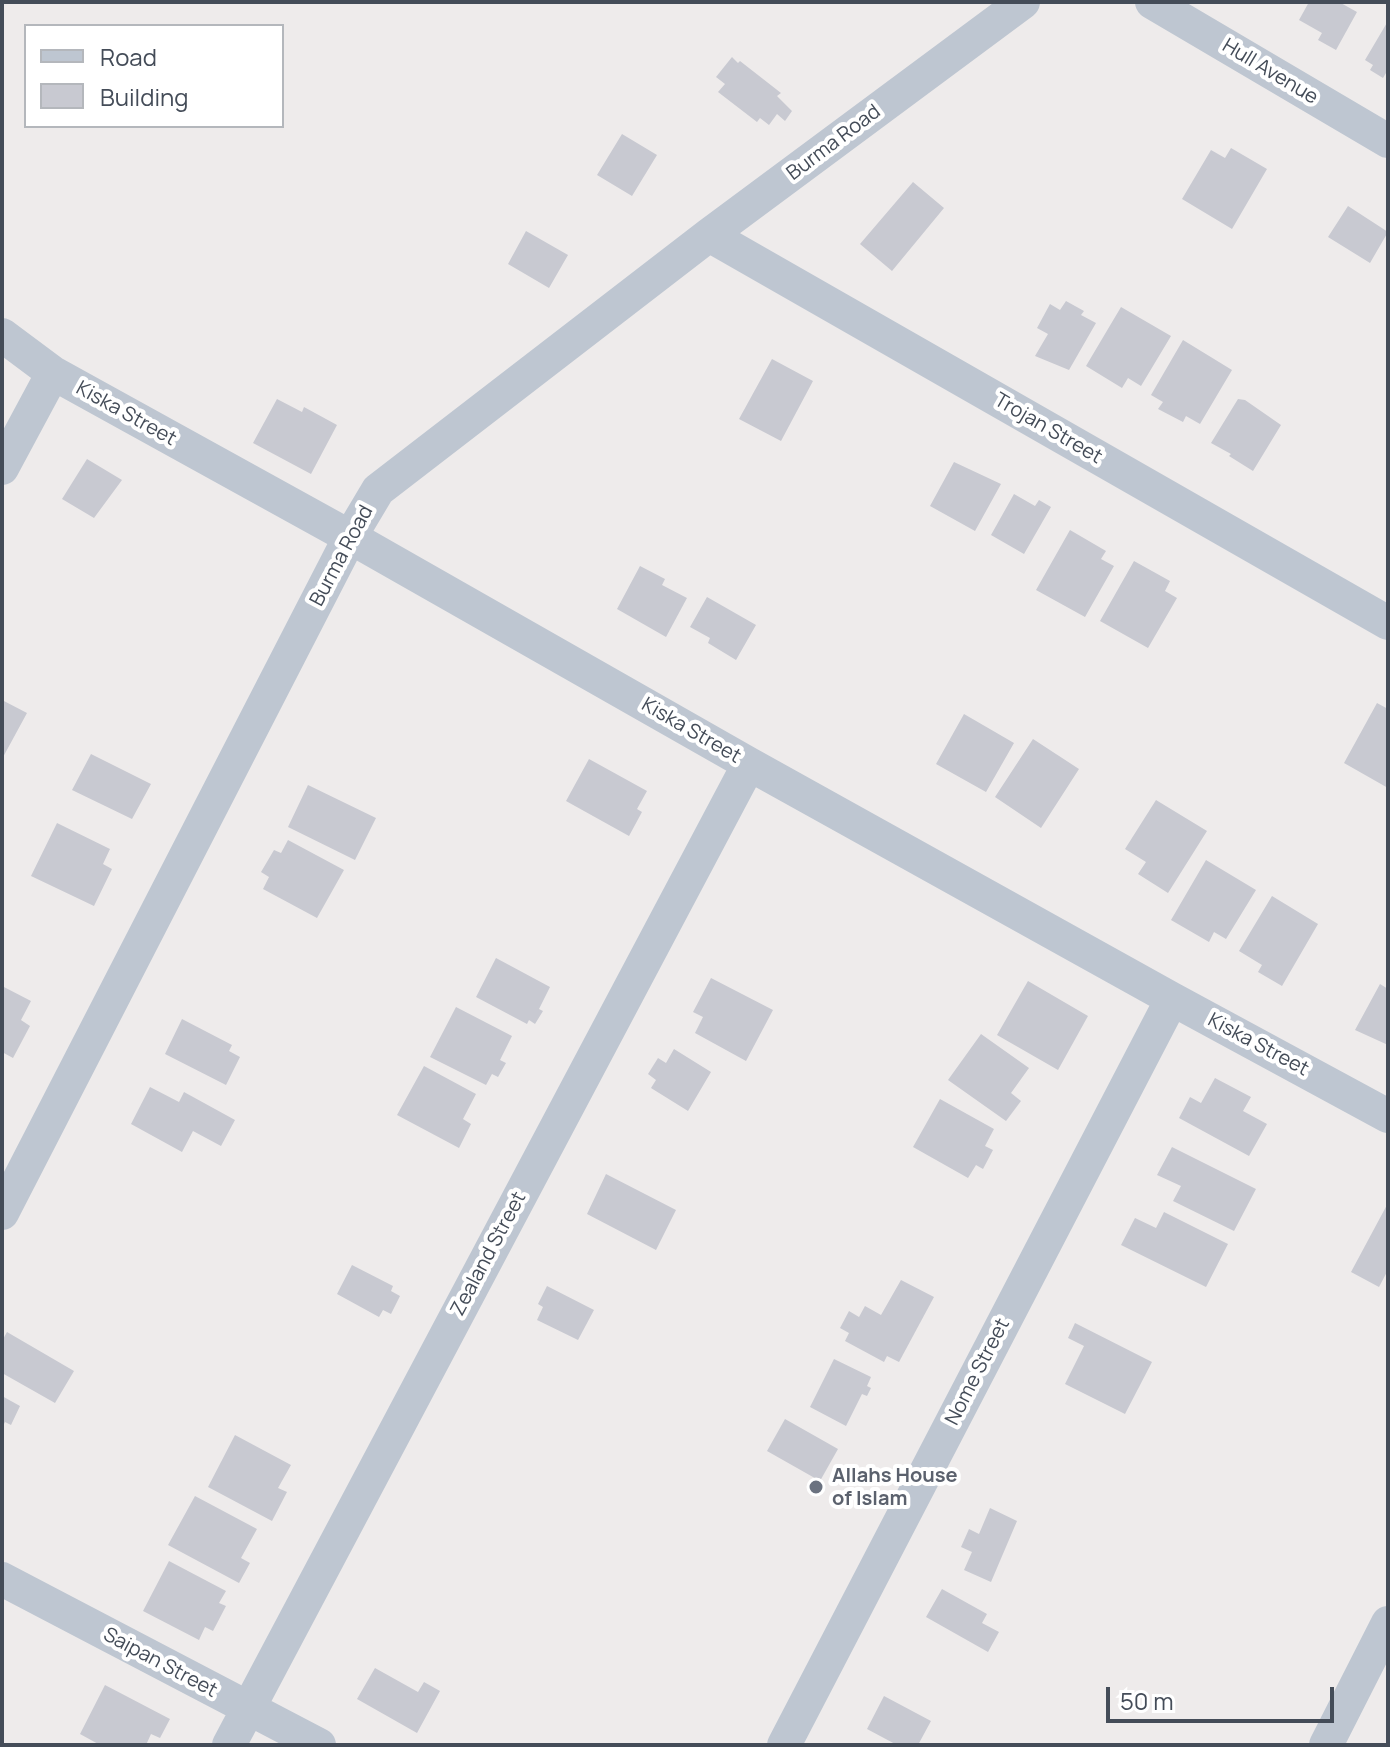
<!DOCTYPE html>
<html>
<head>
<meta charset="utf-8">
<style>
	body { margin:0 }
	#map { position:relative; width:1390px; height:1747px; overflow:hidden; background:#eeebeb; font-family:Manrope,sans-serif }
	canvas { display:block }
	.frame { position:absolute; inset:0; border:4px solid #444c58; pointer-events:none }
	.legend { position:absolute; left:24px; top:24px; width:260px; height:104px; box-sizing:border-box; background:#fff; border:2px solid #b4b7bc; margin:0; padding:10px 14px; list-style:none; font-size:24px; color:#444c58 }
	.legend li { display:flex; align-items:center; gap:16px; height:40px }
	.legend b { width:40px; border:2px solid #b4b7bc }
	.scale { position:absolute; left:1106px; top:1687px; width:228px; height:36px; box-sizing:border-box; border:4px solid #444c58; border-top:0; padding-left:10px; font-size:24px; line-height:28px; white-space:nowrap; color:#444c58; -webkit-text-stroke:6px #fff; paint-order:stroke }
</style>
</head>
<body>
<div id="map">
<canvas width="1390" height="1747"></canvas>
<div class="frame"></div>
<ul class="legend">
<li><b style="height:10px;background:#bec6d1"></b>Road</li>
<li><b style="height:22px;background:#c8c9d1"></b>Building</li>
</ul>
<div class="scale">50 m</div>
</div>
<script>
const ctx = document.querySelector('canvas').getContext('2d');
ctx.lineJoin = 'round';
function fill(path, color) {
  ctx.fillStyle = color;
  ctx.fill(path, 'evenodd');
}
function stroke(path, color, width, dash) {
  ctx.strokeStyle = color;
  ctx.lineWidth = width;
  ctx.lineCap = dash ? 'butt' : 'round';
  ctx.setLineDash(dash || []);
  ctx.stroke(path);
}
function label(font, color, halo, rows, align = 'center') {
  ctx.font = font + ' Manrope,sans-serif';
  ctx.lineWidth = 8;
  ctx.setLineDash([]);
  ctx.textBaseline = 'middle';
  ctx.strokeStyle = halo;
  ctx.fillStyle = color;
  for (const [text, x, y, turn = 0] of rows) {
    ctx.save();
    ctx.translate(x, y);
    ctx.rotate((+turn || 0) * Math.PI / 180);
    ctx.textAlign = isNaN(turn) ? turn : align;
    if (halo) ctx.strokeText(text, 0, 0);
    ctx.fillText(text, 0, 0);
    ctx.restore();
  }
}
fill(new Path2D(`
	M1309,2H1339L1357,12L1336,50L1318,40L1322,33L1299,20Z
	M1388,21V74L1386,73L1383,78L1370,70L1373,65L1365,60Z
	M732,57L738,63L740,61L781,93L777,96L792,111L785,121L777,114L769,125L760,118L757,122L718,92L725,84L716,77Z
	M622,134L657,155L632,196L597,175Z
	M1231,148L1267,169L1232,229L1182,199L1211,150L1225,158Z
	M913,182L944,208L892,271L860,244Z
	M1348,206L1388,232L1370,263L1328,237Z
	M526,231L568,255L549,288L508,264Z
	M1066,301L1084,311L1081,315L1096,323L1069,370L1035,356L1048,334L1037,328L1050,304L1060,310Z
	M1121,307L1171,336L1141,386L1128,378L1122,388L1086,366Z
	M1183,340L1232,370L1200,424L1186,416L1183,422L1158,409L1163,402L1151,395Z
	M772,359L813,381L781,441L739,419Z
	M277,399L302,412L304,407L337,425L311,474L253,443Z
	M1238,399L1245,400L1281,425L1253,471L1229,456L1231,454L1211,443Z
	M87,459L122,480L94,518L62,499Z
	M954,462L1001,484L975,531L930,506Z
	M1014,494L1035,506L1039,500L1051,507L1024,554L991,535Z
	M1070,530L1106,551L1101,559L1114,566L1085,617L1036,590Z
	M1134,561L1170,581L1165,591L1177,598L1148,648L1100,621Z
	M640,566L665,579L662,585L687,598L666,637L617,609Z
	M707,597L756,625L736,660L708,643L710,638L690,627Z
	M2,700L27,713L2,759Z
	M1377,703L1388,709V788L1344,763Z
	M964,714L1014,743L986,792L936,764Z
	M1033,739L1079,769L1041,828L995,797Z
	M91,754L151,784L132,819L72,790Z
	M589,759L647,791L637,809L642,812L629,836L566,801Z
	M308,785L376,818L355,860L288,827Z
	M1156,800L1207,831L1168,893L1138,874L1146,862L1125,849Z
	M57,823L110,849L103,864L112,869L94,906L31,876Z
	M288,840L344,870L317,918L263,889L269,877L261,872L274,850L281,853Z
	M1206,860L1256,890L1226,939L1214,932L1209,942L1171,920Z
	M1272,896L1318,924L1282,986L1258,972L1262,965L1239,951Z
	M496,958L550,987L539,1009L543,1011L535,1024L529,1020L527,1024L476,997Z
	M711,978L773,1010L746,1061L695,1033L703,1017L693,1012Z
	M1028,981L1088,1016L1058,1070L997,1035Z
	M1380,984L1388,989V1045L1355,1030Z
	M2,986L31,1001L21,1020L30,1026L13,1058L2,1052Z
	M456,1007L512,1036L500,1060L506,1063L498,1077L492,1074L486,1085L430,1057Z
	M182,1019L232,1045L229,1051L240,1057L226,1085L165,1054Z
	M981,1034L1029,1068L1011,1093L1021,1101L1006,1121L948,1080Z
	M674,1049L711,1072L688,1111L651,1088L656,1080L648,1074L658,1058L666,1063Z
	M424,1066L476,1094L463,1119L471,1124L459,1148L397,1115Z
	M1215,1078L1251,1097L1243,1111L1267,1124L1249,1156L1179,1118L1190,1097L1201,1103Z
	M150,1087L179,1102L184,1092L235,1120L221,1146L193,1131L182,1152L131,1124Z
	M940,1099L994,1129L985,1146L993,1150L983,1169L976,1165L968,1178L913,1147Z
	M1172,1147L1256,1189L1234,1231L1173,1201L1181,1186L1157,1175Z
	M606,1174L676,1210L656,1250L587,1214Z
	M1388,1203V1270L1379,1287L1351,1272Z
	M1164,1212L1228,1244L1206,1287L1121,1245L1135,1218L1156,1228Z
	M352,1265L393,1286L391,1291L400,1296L391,1314L383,1310L379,1317L337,1294Z
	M901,1280L934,1297L899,1362L887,1356L884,1362L845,1341L849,1333L840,1328L849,1311L859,1317L865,1306L881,1315Z
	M547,1286L594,1310L578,1340L537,1320L543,1307L538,1304Z
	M1075,1323L1152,1362L1125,1414L1065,1384L1084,1346L1068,1338Z
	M7,1332L74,1371L55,1403L2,1373V1341Z
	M834,1359L871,1377L867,1386L871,1388L867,1396L862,1394L846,1426L810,1407Z
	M2,1396L20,1406L11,1425L5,1422L2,1428Z
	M785,1419L838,1449L820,1481L767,1451Z
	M235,1435L291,1465L278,1488L287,1492L272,1521L208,1487Z
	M195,1496L257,1529L241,1558L250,1563L239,1583L168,1545Z
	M990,1508L1017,1521L991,1582L964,1570L972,1552L961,1547L969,1529L979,1534Z
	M169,1561L226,1591L219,1603L226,1606L213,1631L205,1627L199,1640L143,1611Z
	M942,1589L987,1614L982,1623L999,1632L988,1652L926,1617Z
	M375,1668L418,1692L424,1682L440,1691L417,1733L357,1699Z
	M105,1685L170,1719L160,1738L151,1734L146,1745H100L80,1734Z
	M884,1696L931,1721L918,1745H897L867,1729Z`), '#c8c9d1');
stroke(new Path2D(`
	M1152,2L1388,141
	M709,235L1388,623
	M2,335L53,373L350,537L749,764L1172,999L1388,1116
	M2,468L53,373
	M2,1213L350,537L378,490L709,235L1023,2
	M2,1579L319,1745
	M229,1745L749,764
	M784,1745L1172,999
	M1326,1745L1388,1623`), '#bec6d1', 34);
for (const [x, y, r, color] of [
	[816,1487,8,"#6b7280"]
]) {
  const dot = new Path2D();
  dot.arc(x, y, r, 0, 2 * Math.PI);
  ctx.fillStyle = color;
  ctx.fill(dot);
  stroke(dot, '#fff', 3);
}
label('20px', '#444c58', '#fff', [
	["Hull Avenue",1270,72,31],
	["Burma Road",834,143,-37],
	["Kiska Street",126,414,29],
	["Trojan Street",1048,429,30],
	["Burma Road",342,556,-62],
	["Kiska Street",691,731,30],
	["Kiska Street",1258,1045,28],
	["Zealand Street",489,1254,-62],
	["Nome Street",978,1372,-63],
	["Saipan Street",160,1663,28]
]);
label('bold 20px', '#5b616d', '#fff', [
	["Allahs House",832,1476],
	["of Islam",832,1499]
], 'left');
</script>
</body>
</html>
